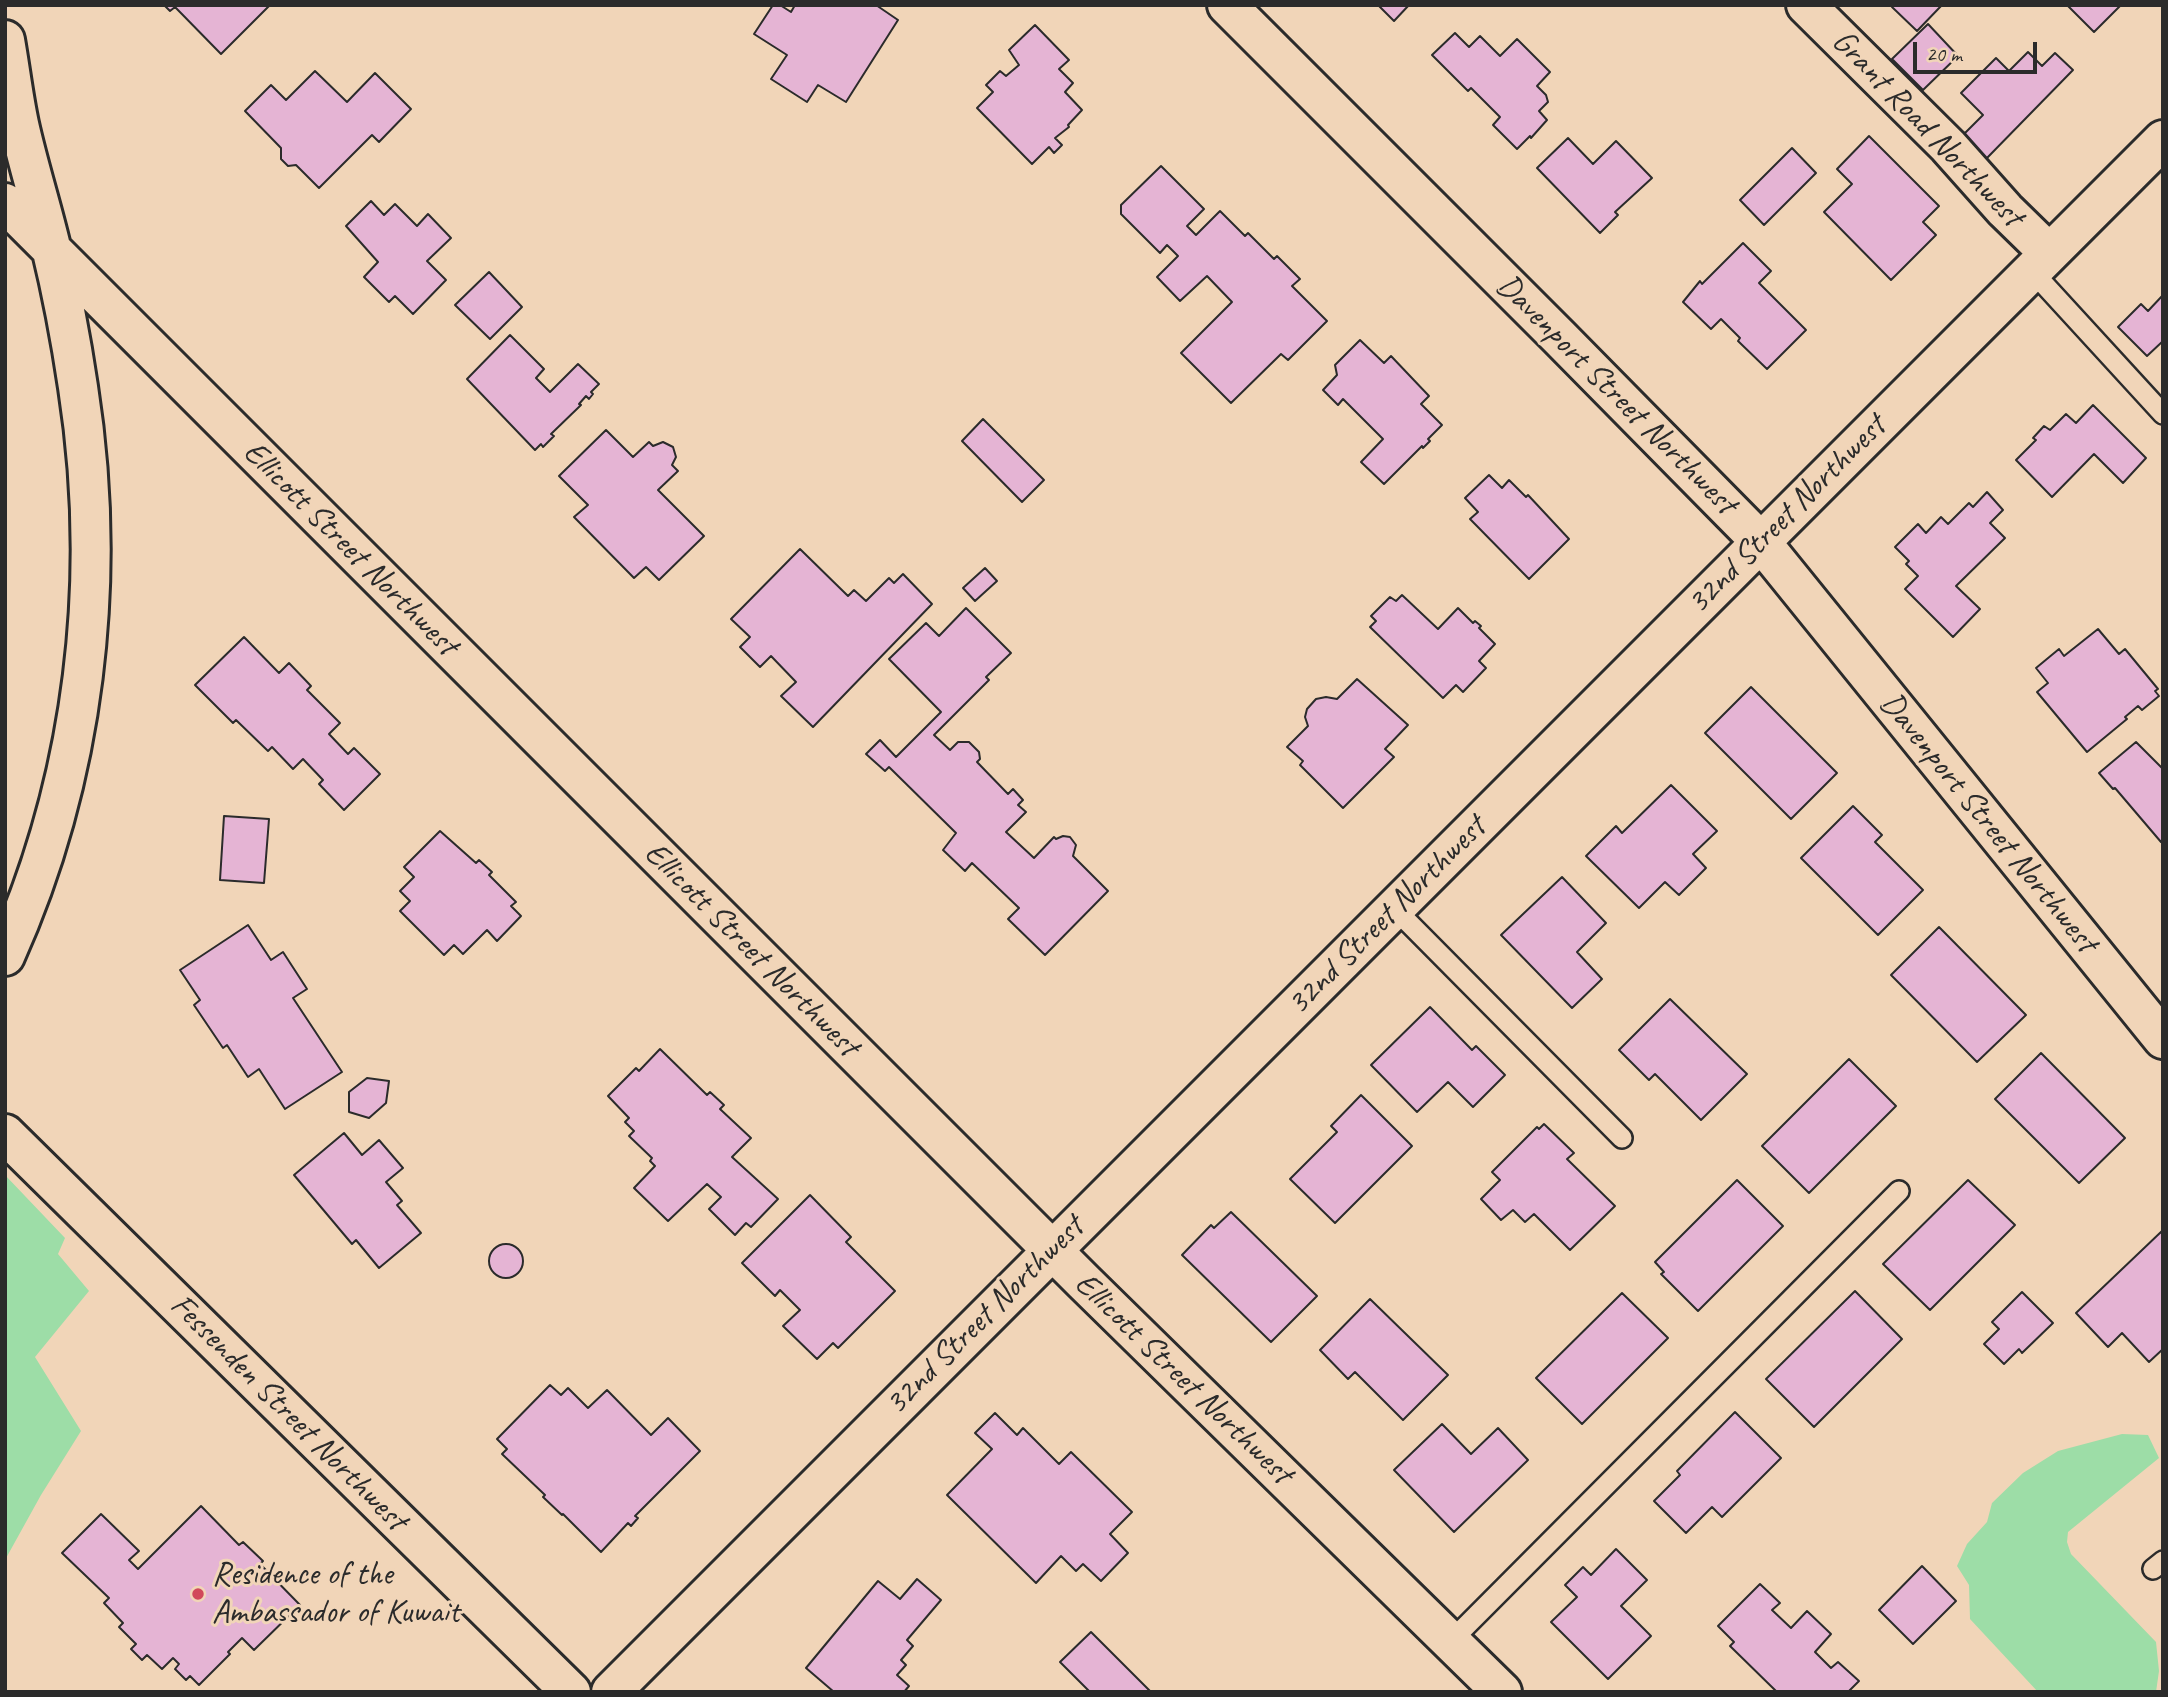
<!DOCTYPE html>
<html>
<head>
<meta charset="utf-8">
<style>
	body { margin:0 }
	#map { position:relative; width:2168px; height:1697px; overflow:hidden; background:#f1d5b8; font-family:Caveat,sans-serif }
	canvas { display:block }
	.frame { position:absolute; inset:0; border:7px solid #2b2b2b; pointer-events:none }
	.scale { position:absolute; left:1913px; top:42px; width:124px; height:32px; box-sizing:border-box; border:4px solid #2b2b2b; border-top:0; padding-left:9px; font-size:21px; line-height:24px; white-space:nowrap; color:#2b2b2b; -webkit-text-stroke:5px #f1d5b8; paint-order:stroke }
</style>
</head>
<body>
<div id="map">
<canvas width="2168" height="1697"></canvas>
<div class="frame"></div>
<div class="scale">20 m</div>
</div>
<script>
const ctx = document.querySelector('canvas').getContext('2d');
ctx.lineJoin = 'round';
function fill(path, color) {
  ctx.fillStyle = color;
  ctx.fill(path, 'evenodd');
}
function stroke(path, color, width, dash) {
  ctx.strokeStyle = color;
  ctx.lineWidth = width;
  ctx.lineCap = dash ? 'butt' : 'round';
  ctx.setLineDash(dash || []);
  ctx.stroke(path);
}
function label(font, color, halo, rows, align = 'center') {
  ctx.font = font + ' Caveat,sans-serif';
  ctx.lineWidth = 6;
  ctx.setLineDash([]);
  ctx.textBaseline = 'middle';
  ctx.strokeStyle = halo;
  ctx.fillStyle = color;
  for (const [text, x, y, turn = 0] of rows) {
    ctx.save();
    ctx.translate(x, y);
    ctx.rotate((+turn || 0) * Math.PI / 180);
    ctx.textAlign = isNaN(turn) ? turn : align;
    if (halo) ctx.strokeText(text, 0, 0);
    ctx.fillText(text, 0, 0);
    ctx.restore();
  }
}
fill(new Path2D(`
	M5,1175L65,1238L58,1254L89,1291L35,1357L81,1431L41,1495L5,1560Z
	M2122,1434L2148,1435L2159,1458L2068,1532L2067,1542L2071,1554L2156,1642L2159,1671L2156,1692H2038L1970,1619L1969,1585L1957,1566L1967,1544L1987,1522L1992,1503L2023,1473L2058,1451Z`), '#9ddda7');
const building = new Path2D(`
	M164,5H270L221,54L175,7L170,11Z
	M773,5H780L791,12L795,5H876L898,20L846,102L818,85L807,102L771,79L787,55L754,34Z
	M1378,5H1412H1409L1394,21Z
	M1895,5H1942L1917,31L1892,7Z
	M2067,5H2121L2094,32Z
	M1928,24L1958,56L1923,90L1892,59Z
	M1035,25L1069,60L1059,69L1073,83L1065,92L1082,110L1068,125L1069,127L1055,138L1062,145L1054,153L1049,147L1032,164L977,108L993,92L986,85L1000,71L1006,76L1019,65L1009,50Z
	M1455,33L1469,47L1480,36L1500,56L1517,39L1550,72L1537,86L1546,95L1548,102L1539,111L1547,120L1531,138L1530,136L1517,149L1493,125L1500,117L1471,88L1468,91L1432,55Z
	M2028,52L2042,66L2055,53L2073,70L1986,159L1962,136L1983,115L1961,93L1996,58L2009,71Z
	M315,71L347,102L375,73L411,109L379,142L372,135L319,188L296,165L288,166L281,159V148L245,111L271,85L286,100Z
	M1869,136L1939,206L1923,222L1936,235L1891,280L1824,212L1852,184L1837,169Z
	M1568,138L1593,164L1616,141L1652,178L1615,212L1618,215L1600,233L1537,168Z
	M1792,148L1816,173L1764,225L1740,200Z
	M1161,166L1204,209L1187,226L1196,235L1220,211L1245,236L1248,233L1274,259L1277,256L1300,279L1292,286L1327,321L1288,360L1281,354L1231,403L1181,353L1232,302L1207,276L1180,301L1157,277L1178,256L1167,245L1160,253L1121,214V205Z
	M371,201L384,215L395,204L417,226L428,214L451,238L427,261L446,280L413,314L395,296L389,302L364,277L378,262L346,226Z
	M1743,243L1771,271L1759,283L1806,330L1767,369L1738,341L1740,338L1721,319L1711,329L1683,302L1700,281L1702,284Z
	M489,272L522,307L490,339L455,305Z
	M2163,295V341L2147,356L2118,327L2141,304L2148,311Z
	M510,335L544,369L536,378L550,392L578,364L599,384L591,392L593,394L589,399L586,396L579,404L581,405L551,434L554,436L543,447L541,444L535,450L467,379Z
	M1360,340L1384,363L1391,356L1429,396L1421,404L1442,425L1428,439L1430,441L1423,448L1422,446L1384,484L1361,462L1383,439L1343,399L1338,405L1323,390L1337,375L1335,365Z
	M2093,405L2146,458L2123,483L2094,454L2052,497L2016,460L2036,440L2033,438L2044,426L2050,430L2066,414L2076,423Z
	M983,419L1044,480L1022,502L962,441Z
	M606,430L633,457L649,442L653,446L663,442L673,447L676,457L672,465L678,471L658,490L704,536L659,580L646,567L634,578L574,517L588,505L559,476Z
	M1489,475L1502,488L1509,480L1526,497L1528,495L1569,539L1529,579L1470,519L1478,512L1465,498Z
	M1987,492L2003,510L1990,523L2005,538L1956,586L1980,609L1953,637L1905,589L1918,576L1906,564L1909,561L1895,547L1918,524L1926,533L1941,517L1948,524L1969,503L1973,507Z
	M800,549L848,596L854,590L866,601L889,578L894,583L903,574L932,604L813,727L781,696L796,682L771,656L760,667L740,647L750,637L731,619Z
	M985,568L997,581L975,601L963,588Z
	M1402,595L1438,629L1458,608L1473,623L1475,621L1481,626L1479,628L1495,644L1479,661L1486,668L1463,692L1456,685L1443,698L1370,627L1376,621L1371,616L1390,597L1396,601Z
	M966,608L1011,653L986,677L989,680L934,735L950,750L958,742H969L979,752L980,759L977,762L1008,794L1013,789L1023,800L1018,805L1026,812L1006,832L1034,858L1054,837L1056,839L1063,836L1070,837L1076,845L1073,856L1108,891L1045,955L1008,919L1019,908L972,863L965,871L943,850L956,833L889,767L885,771L866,754L880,740L896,757L941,712L889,659L926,623L939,636Z
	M2098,629L2119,654L2125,649L2158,689L2155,691L2159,696L2142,710L2138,706L2125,717L2127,719L2087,752L2037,692L2048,683L2036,668L2059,649L2064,656Z
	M244,637L279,673L289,663L311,686L307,690L340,723L329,734L348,754L354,748L380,774L344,810L319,784L323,780L303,759L293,769L272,747L268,751L236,720L233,723L195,685Z
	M1357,679L1408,725L1385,749L1394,757L1343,808L1300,765L1303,761L1287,747L1308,726L1305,717L1307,709L1316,699L1326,697L1337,699Z
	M1751,687L1837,773L1791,819L1705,733Z
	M2136,742L2163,769V841L2161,842L2115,788L2113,789L2099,773Z
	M1671,785L1717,831L1693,854L1706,868L1679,895L1665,882L1639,908L1586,856L1616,826L1622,833Z
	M1853,806L1882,835L1875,842L1923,890L1878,935L1801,858Z
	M224,816L269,819L264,883L220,880Z
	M440,831L476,863L479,860L492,872L489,875L516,902L511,906L521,916L497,941L487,930L463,954L454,945L444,955L400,911L410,901L400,891L414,877L404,867Z
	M1562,877L1606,923L1577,952L1602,979L1572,1008L1501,935Z
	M248,925L271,960L283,952L307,989L293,998L342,1072L285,1109L259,1069L248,1077L227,1045L223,1048L194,1005L200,1000L180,970Z
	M1939,927L2026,1015L1977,1062L1891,975Z
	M1670,999L1747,1074L1701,1120L1655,1074L1649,1080L1619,1050Z
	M1430,1007L1472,1050L1476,1046L1505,1075L1473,1107L1448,1082L1417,1112L1371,1065Z
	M660,1049L707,1095L710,1092L724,1105L720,1109L751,1138L732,1157L778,1199L751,1227L746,1223L735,1235L709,1209L721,1197L707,1184L668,1221L634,1188L655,1166L650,1161L652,1158L629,1136L634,1131L625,1122L629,1118L608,1096L636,1068L639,1071Z
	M2041,1053L2125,1138L2079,1183L1995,1099Z
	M1849,1059L1896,1106L1809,1193L1762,1146Z
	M367,1078L389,1081L386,1103L369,1118L349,1112V1092Z
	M1361,1095L1412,1146L1335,1223L1290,1179L1337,1132L1331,1126Z
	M1544,1124L1574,1153L1567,1159L1615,1206L1570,1250L1534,1214L1525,1222L1513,1210L1501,1220L1481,1199L1500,1180L1492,1172L1537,1127L1539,1129Z
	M344,1133L362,1155L379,1140L403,1168L386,1182L402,1201L397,1205L421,1233L379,1268L356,1240L352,1244L294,1175Z
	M1737,1180L1783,1226L1698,1311L1661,1274L1664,1272L1655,1262Z
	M1968,1180L2015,1225L1930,1310L1883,1264Z
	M810,1195L851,1237L846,1242L895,1291L838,1348L833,1343L817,1359L783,1326L800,1310L780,1290L775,1296L742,1263Z
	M1231,1212L1317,1296L1271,1342L1182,1255L1211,1225L1214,1228Z
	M2162,1231L2163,1349L2149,1362L2122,1333L2108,1347L2076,1313Z
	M489 1261a17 17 0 1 1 34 0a17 17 0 1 1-34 0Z
	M1855,1291L1902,1339L1814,1427L1766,1379Z
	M2022,1292L2053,1323L2022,1353L2019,1349L2004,1364L1984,1344L1999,1329L1992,1322Z
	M1622,1293L1668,1338L1582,1424L1536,1378Z
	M1370,1299L1448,1375L1403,1420L1355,1372L1348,1379L1320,1350Z
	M550,1385L561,1395L568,1388L588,1408L607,1390L651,1435L668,1418L700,1451L635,1516L638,1518L631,1526L628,1523L601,1552L563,1514L562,1515L543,1497L545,1495L502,1454L507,1449L497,1439Z
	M1735,1412L1781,1458L1722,1517L1712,1507L1686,1533L1654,1501L1680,1475L1677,1471Z
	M995,1413L1017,1435L1023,1428L1059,1464L1071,1452L1132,1512L1110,1534L1128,1553L1101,1581L1083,1564L1076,1571L1061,1556L1036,1583L947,1495L992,1449L975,1433Z
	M1442,1424L1471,1454L1498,1428L1528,1460L1454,1532L1394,1470Z
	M201,1506L239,1545L243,1542L263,1561L260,1564L300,1605L254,1650L242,1638L228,1652L230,1654L199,1685L190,1676L186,1680L175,1669L179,1664L173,1658L162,1669L147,1655L142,1660L131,1649L136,1644L119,1627L123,1623L104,1603L109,1598L62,1553L101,1514L139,1551L129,1560L138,1569Z
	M1616,1549L1647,1580L1621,1606L1651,1636L1608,1679L1551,1622L1577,1597L1565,1585L1583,1567L1591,1575Z
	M1922,1566L1956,1601L1913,1644L1879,1610Z
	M917,1579L941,1600L907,1640L913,1646L901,1660L906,1665L897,1675L909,1686L904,1692H834L806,1668L878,1581L900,1599Z
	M1760,1584L1780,1603L1772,1610L1791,1628L1807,1611L1831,1634L1815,1652L1831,1668L1838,1662L1859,1681L1848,1692H1777L1730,1646L1734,1642L1718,1626Z
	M1091,1632L1151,1692H1090L1060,1662Z`);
fill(building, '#e5b4d4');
stroke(building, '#2b2b2b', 2);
const service = new Path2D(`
	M2031,270L2163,414
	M1394,908L1622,1138
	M2153,1569L2163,1561
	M1451,1641L1899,1191`);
const minor = new Path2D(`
	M1227,5L1559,337L1761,542L2163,1039
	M1806,5L1948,146L2005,210L2049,253
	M5,40C10,68 13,96 19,124C28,165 41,205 51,247C62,292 71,340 78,387C108,579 85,778 5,956
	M5,203L1084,1282L1502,1692
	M5,1134L571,1692
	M611,1692L2163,140`);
stroke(service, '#2b2b2b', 24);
stroke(minor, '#2b2b2b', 44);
stroke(service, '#f1d5b8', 19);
stroke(minor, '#f1d5b8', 38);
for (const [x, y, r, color] of [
	[198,1594,7,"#d1495b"]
]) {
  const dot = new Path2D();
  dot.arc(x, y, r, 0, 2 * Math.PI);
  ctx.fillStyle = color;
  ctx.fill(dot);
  stroke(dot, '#f1d5b8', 2.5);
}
label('33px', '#2b2b2b', '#f1d5b8', [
	["Grant Road Northwest",1927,129,46],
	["Davenport Street Northwest",1616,395,45],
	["32nd Street Northwest",1787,515,-45],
	["Ellicott Street Northwest",350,549,45],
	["Davenport Street Northwest",1988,823,51],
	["32nd Street Northwest",1387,916,-45],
	["Ellicott Street Northwest",751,950,45],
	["32nd Street Northwest",985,1316,-45],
	["Ellicott Street Northwest",1183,1379,44],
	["Fessenden Street Northwest",288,1413,45]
]);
label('33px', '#2b2b2b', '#f1d5b8', [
	["Residence of the",212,1575],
	["Ambassador of Kuwait",212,1613]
], 'left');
</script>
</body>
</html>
